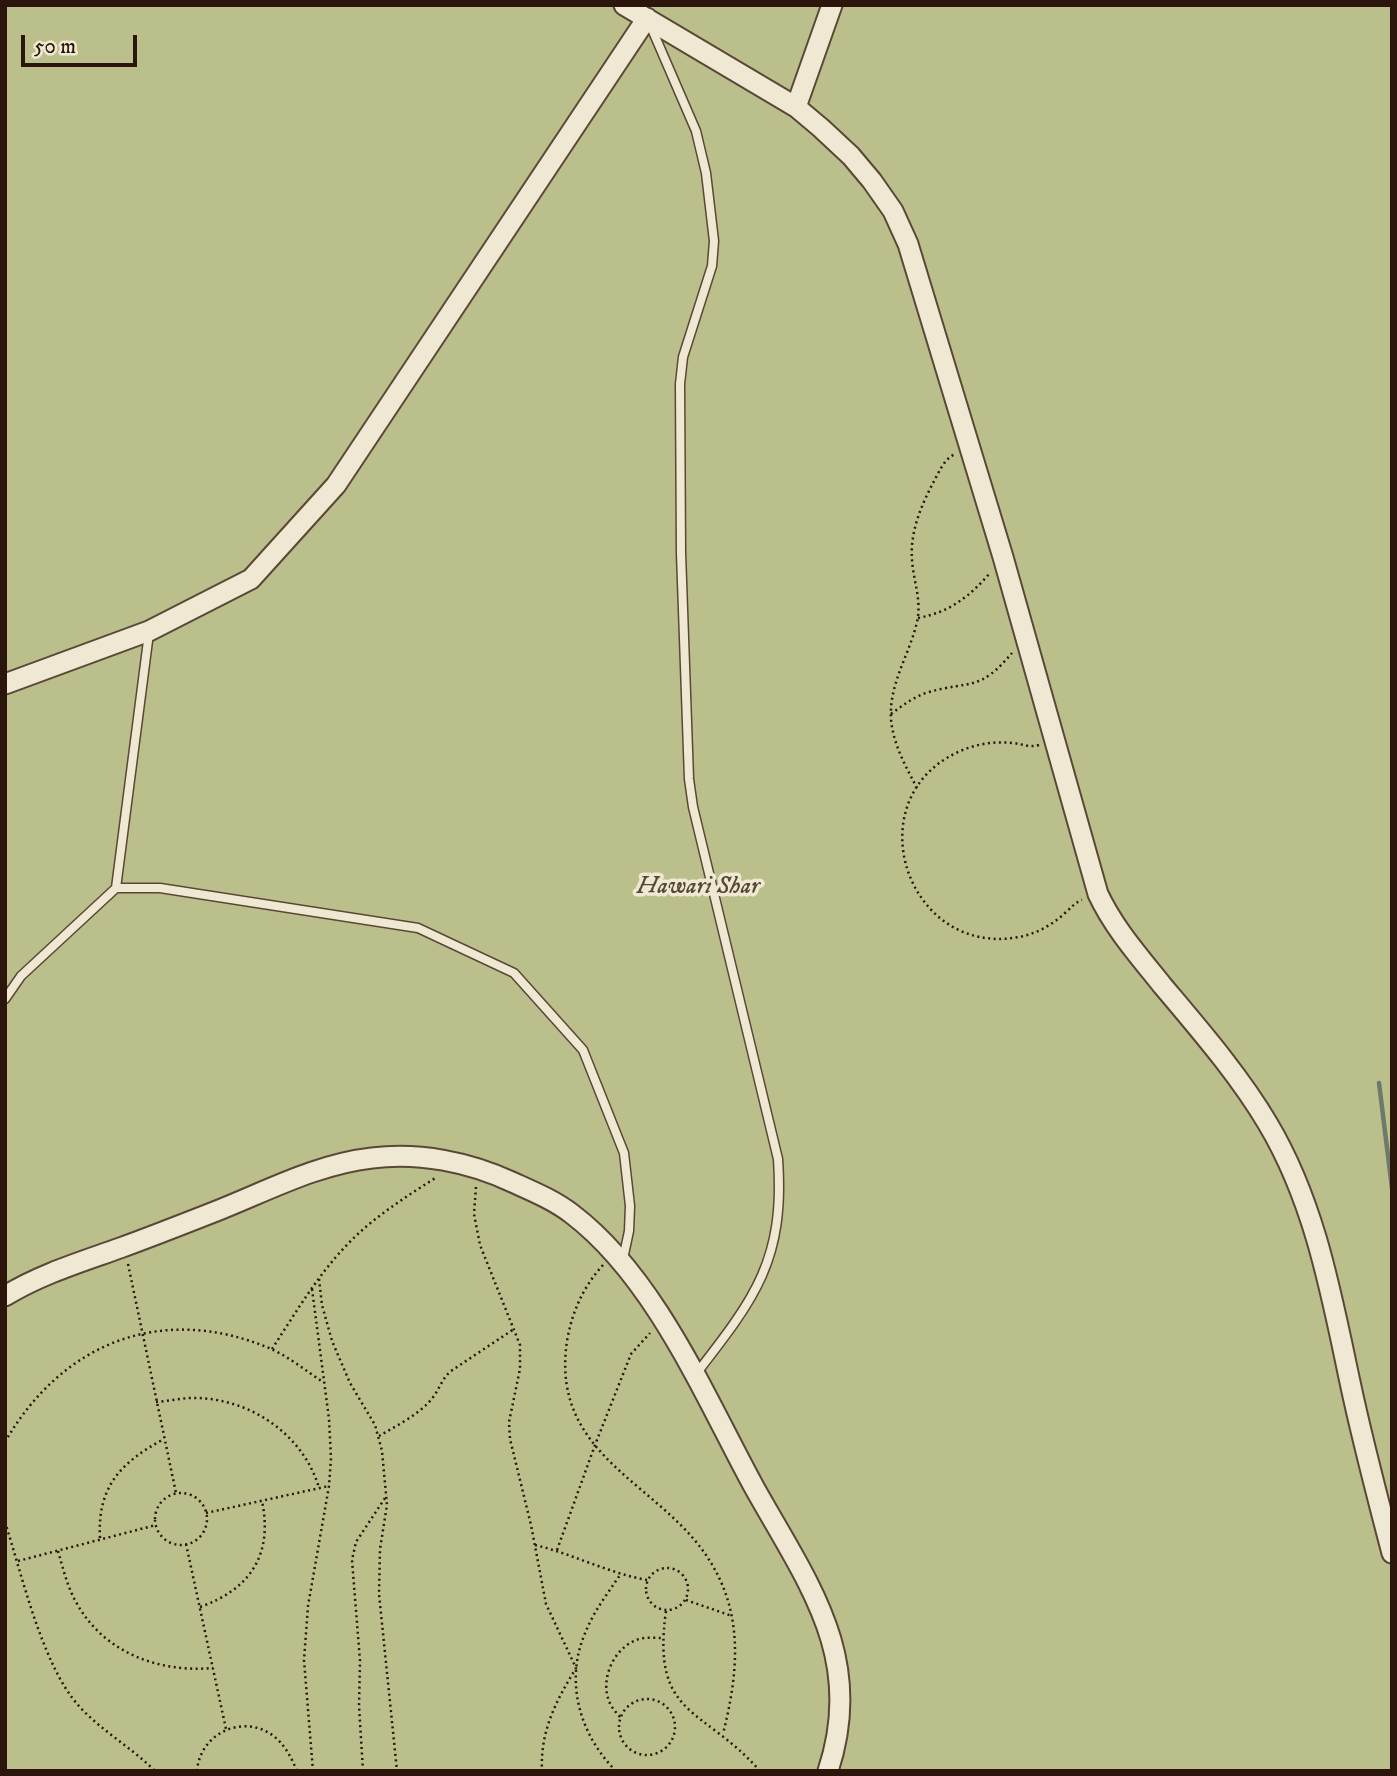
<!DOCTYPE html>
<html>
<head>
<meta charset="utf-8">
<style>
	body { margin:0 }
	#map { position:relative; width:1397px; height:1776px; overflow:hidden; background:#e7dcba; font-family:"IM FELL DW Pica",serif }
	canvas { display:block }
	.frame { position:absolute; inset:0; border:7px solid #2c150a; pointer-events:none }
	.scale { position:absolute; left:21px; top:35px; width:116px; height:32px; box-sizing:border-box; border:4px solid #2c150a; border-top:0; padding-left:9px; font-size:21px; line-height:24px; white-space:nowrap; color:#2c150a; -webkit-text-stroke:5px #efe8d2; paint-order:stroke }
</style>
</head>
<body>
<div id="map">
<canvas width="1397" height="1776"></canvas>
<div class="frame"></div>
<div class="scale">50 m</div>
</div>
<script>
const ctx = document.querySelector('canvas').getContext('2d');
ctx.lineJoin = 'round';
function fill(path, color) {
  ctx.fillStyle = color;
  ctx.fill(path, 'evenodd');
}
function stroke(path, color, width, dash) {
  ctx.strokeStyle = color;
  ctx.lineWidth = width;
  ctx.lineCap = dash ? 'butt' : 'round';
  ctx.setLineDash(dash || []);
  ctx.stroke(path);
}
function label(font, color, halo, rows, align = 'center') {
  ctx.font = font + ' "IM FELL DW Pica",serif';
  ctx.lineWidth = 7;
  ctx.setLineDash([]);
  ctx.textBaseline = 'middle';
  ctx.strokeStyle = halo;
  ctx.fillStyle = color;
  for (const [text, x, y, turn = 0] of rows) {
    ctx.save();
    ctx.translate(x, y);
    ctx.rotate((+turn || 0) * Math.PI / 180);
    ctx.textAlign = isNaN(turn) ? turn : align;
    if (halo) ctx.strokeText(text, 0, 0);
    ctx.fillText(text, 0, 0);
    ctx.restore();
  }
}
fill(new Path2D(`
	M5,5H1392V1771H5Z`), '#babf8c');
stroke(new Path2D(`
	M1379,1083L1392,1188`), '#6c796b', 4.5);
const service = new Path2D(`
	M651,27L696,131L706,173L714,241L712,266L683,357L680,384L681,553L689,779L693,807L778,1159C785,1260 755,1298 696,1374
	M116,888L149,633
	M5,999L21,976L116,888H160L418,928L514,973L583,1050L624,1153L630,1206L629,1231L623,1259`);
const tertiary = new Path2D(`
	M624,5L796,107L821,128L851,156L872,181L893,211L908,244L1003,557L1098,894C1114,928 1138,955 1162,985C1199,1029 1239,1075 1268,1124C1315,1203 1331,1293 1350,1382C1362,1439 1377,1496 1392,1553
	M796,107L832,5
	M5,684L149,631L251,579L336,485L647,18
	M5,1296C41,1274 81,1262 120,1248C153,1236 186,1223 219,1210C269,1190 318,1164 372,1158C419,1152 469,1162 512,1182C532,1191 554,1200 572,1214C655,1277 705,1397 754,1487C807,1582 866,1657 828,1771`);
stroke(service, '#5b4736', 11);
stroke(tertiary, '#5b4736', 23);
stroke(new Path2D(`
	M918,618C950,612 969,597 990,573
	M891,714C903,705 915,696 929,692C972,680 979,692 1012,653
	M1039,745C1029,748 1023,744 1013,743C994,741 974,744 956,753C855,802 908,958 1019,937C1036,934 1052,925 1065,913C1071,908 1074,903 1082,900
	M917,788C906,767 893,744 891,719C889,683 909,656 917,622C922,600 913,580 912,559C910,532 921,506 933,483C939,472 944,459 955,454
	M476,1187L474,1214L480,1245L520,1345V1369L509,1422L510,1439L531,1525L546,1604L576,1668C556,1701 540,1731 542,1771
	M128,1264L176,1493
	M603,1265C583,1287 572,1312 567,1341C549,1461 668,1484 714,1568C744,1621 737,1678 723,1734
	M319,1279L322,1305L332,1341L350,1383L375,1425L382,1451L387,1505L380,1549L379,1594L397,1771
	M312,1289L329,1419L331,1458L329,1486L308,1606L304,1660L313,1771
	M272,1349C298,1309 323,1266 359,1233C382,1212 410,1194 437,1177
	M156,1402C167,1401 178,1399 189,1398C247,1396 303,1433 319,1488
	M379,1436C396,1426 416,1416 429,1402C439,1392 441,1379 451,1371L514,1329
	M5,1442C62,1343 161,1303 269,1348C288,1356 306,1371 323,1382
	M155 1519a26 26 0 1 1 52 0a26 26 0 1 1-52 0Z
	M206,1513L329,1486
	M5,1522C22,1575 42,1664 78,1705C100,1730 131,1747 155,1771
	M100,1538C97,1487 121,1462 164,1439
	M186,1544L226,1729
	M535,1545C573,1554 608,1573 647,1580
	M557,1550L595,1445L631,1354L650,1333
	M58,1551C63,1568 67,1586 76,1602C103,1652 158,1673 213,1668
	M18,1561L156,1525
	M646 1589a21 21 0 1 1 42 0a21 21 0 1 1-42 0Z
	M686,1600L732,1616
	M200,1607C251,1589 273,1554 262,1501
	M666,1611C651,1718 703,1706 760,1771
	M619 1727a28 28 0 1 1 56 0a28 28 0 1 1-56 0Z
	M620,1717C615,1711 610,1706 608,1698C601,1675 616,1646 639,1639C647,1637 655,1638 662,1638
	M197,1771C200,1732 246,1712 276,1738C286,1747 292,1759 297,1771
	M363,1771L359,1706L360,1661L352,1560L356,1542L387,1495
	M616,1771C579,1734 564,1680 586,1631C594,1611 608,1593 620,1575`), '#2c150a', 2.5, [2, 3.5]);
stroke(service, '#efe8d2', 8);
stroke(tertiary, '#efe8d2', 19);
label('italic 24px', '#574831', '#efe8d2', [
	["Hawari Shar",698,888]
]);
</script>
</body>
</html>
